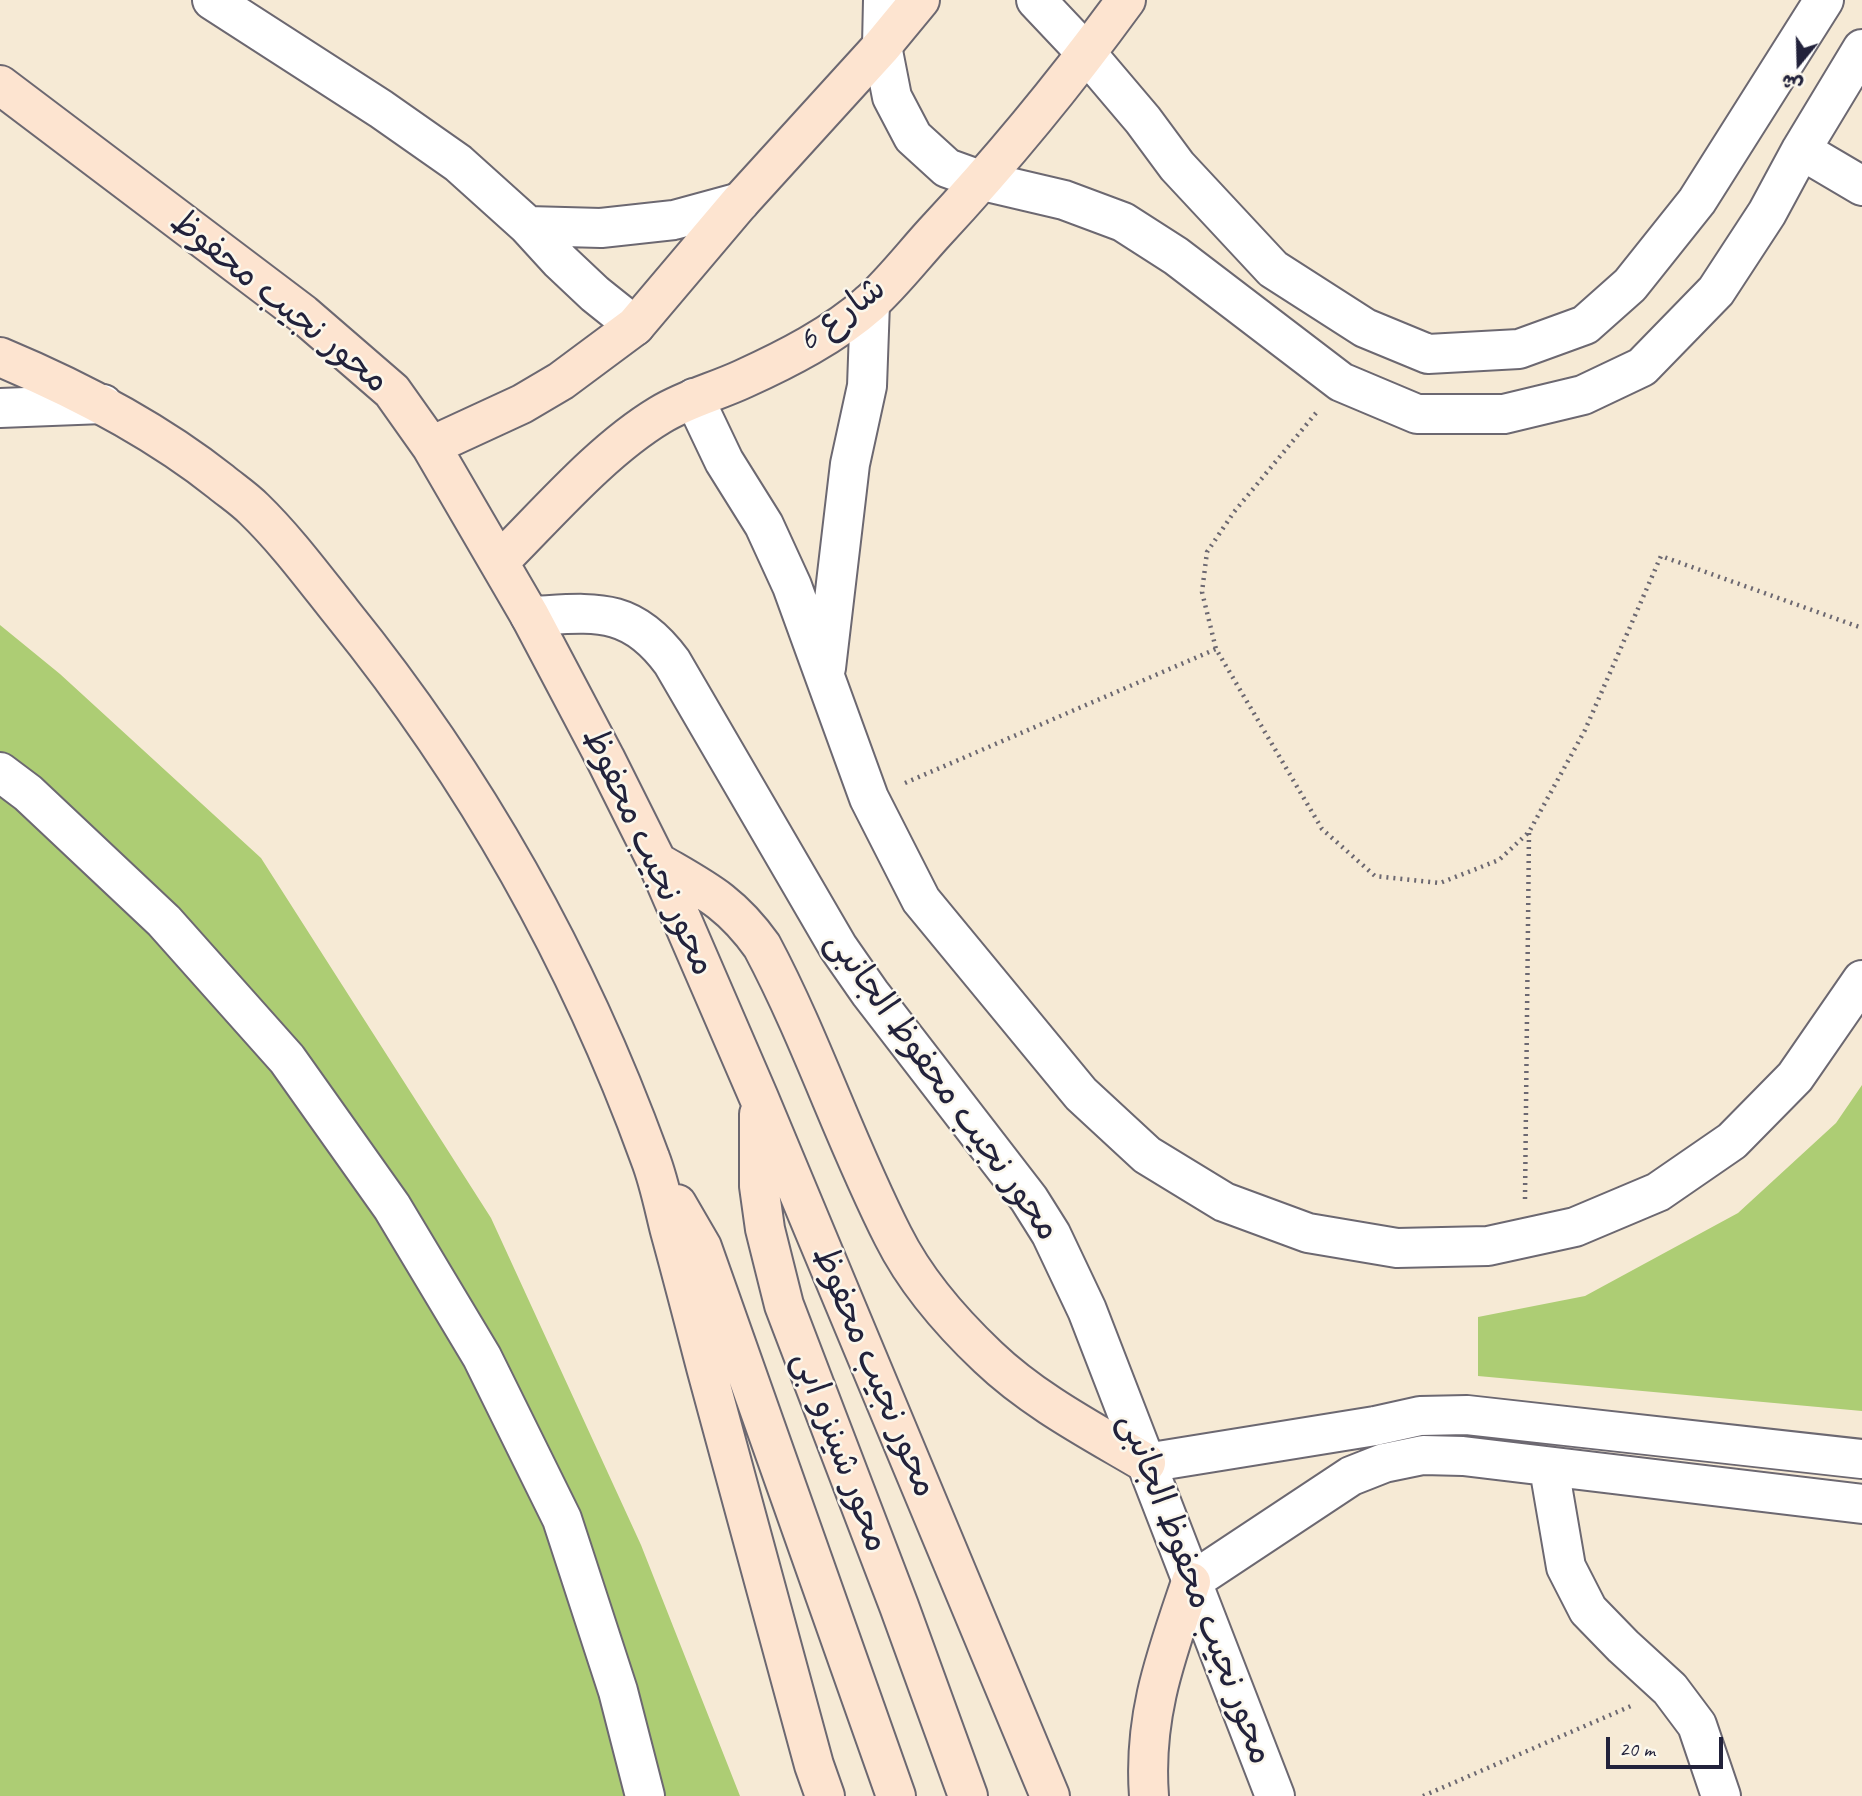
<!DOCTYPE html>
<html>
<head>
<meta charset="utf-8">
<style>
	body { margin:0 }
	#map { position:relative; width:1862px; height:1796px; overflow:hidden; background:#f6ead5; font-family:Caveat,"Playpen Sans Arabic",sans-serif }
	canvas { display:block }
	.north { position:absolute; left:1764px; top:28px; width:70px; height:70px; -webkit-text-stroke:5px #fbf7ec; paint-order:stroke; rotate:199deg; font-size:19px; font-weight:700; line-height:28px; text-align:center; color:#22223b }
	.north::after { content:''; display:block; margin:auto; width:24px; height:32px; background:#22223b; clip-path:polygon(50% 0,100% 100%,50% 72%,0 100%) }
	.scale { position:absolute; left:1606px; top:1737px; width:117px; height:32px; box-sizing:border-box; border:4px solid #22223b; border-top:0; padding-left:9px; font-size:21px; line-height:24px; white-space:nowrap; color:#22223b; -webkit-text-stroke:5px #fbf7ec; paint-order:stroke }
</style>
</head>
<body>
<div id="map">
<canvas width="1862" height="1796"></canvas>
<div class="north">ش</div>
<div class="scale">20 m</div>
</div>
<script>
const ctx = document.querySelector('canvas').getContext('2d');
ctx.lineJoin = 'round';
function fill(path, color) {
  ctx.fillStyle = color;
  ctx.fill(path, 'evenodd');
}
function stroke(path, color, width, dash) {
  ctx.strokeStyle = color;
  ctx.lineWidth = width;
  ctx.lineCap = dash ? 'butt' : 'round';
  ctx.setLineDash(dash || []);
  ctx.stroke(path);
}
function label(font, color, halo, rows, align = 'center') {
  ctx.font = font + ' Caveat,"Playpen Sans Arabic",sans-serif';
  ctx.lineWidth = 5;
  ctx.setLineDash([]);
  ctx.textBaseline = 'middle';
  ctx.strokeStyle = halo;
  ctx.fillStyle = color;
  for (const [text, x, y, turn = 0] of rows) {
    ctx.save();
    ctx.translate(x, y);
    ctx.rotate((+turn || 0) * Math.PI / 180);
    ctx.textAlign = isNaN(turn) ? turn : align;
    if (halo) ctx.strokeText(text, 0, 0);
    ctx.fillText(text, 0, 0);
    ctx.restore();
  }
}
fill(new Path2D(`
	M0,625L60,674L261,858L491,1218L641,1545L740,1796H0Z
	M1862,1085V1411L1478,1376V1317L1585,1296L1738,1213L1836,1123Z`), '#adcd74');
const street = new Path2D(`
	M212,0L381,109L458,163L528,226L560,261L595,294L635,326
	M883,0L882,46L892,97L913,137L947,168L983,181L1064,200L1123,222L1176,256L1341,382L1417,414H1504L1583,395L1642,367L1716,291L1767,213L1801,150L1862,49
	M1036,0L1087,54L1143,120L1177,166L1273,269L1365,328L1428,354L1519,349L1585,325L1630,285L1697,201L1824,0
	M1801,150L1862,186
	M528,226L601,228L674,220L740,202
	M694,398L724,461L764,525L792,586L869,798L921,900L1081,1094L1147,1155L1224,1202L1308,1233L1397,1248L1488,1246L1575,1227L1658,1192L1732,1141L1795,1077L1862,980
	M0,408L103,404
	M530,616C594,613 630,605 672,662L838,947L870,993L1029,1199L1051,1234L1087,1310L1275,1796
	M826,668L850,464L867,386L870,303
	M0,772L28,793L164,921L287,1059L392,1207L482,1357L562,1519L618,1691L645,1796
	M1146,1463L1375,1426L1420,1416L1467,1415L1862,1459
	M1549,1468L1566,1567L1588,1610L1623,1646L1670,1689L1697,1725L1721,1796
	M1191,1582L1351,1476L1384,1463L1423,1455L1463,1456L1862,1504`);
const secondary = new Path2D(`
	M0,85L303,314L392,391L431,446L530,616L605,758L657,862L759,1098L1050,1796
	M0,357C79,390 154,429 221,482C232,491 244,499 254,509C286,540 314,578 342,613C474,776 578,960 650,1158C659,1181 664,1207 670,1231C683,1278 695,1325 707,1371C742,1503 778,1634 814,1765L825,1796
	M431,446L522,404L561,381L635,326L740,202L882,46L920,0
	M500,561C549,512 602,450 660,415C686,399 715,392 743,379C787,359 834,335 870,303C893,282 913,256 934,233C1003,159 1067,81 1126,0
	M657,862C703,889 730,901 762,946C812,1040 845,1142 893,1236C916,1282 951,1322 988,1357C1034,1401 1092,1431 1146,1463
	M759,1114V1186L765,1229L784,1305L899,1606L968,1796
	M677,1204L702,1247L896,1796
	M1149,1796C1143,1716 1166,1656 1191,1582`);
stroke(street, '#6c6871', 42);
stroke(secondary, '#6c6871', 42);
stroke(new Path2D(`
	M1316,413L1234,512L1207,552L1202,592L1216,649L1322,829L1375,876L1440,883L1499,860L1529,832L1585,730L1661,556L1862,628
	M905,783L1216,649
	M1525,1199L1529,833
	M1423,1796L1631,1706`), '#6c6871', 4.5, [2, 5]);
stroke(street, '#fff', 38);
stroke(secondary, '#fde4d0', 38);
label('35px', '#22223b', '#fbf7ec', [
	["محور نجيب محفوظ",279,302,39],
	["شارع 6",842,315,-37],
	["محور نجيب محفوظ",648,852,65],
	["محور نجيب محفوظ الجانبى",942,1086,54],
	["محور نجيب محفوظ",874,1372,67],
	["محور شينزو ابى",840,1452,69],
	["محور نجيب محفوظ الجانبى",1195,1589,69]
]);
</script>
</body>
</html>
